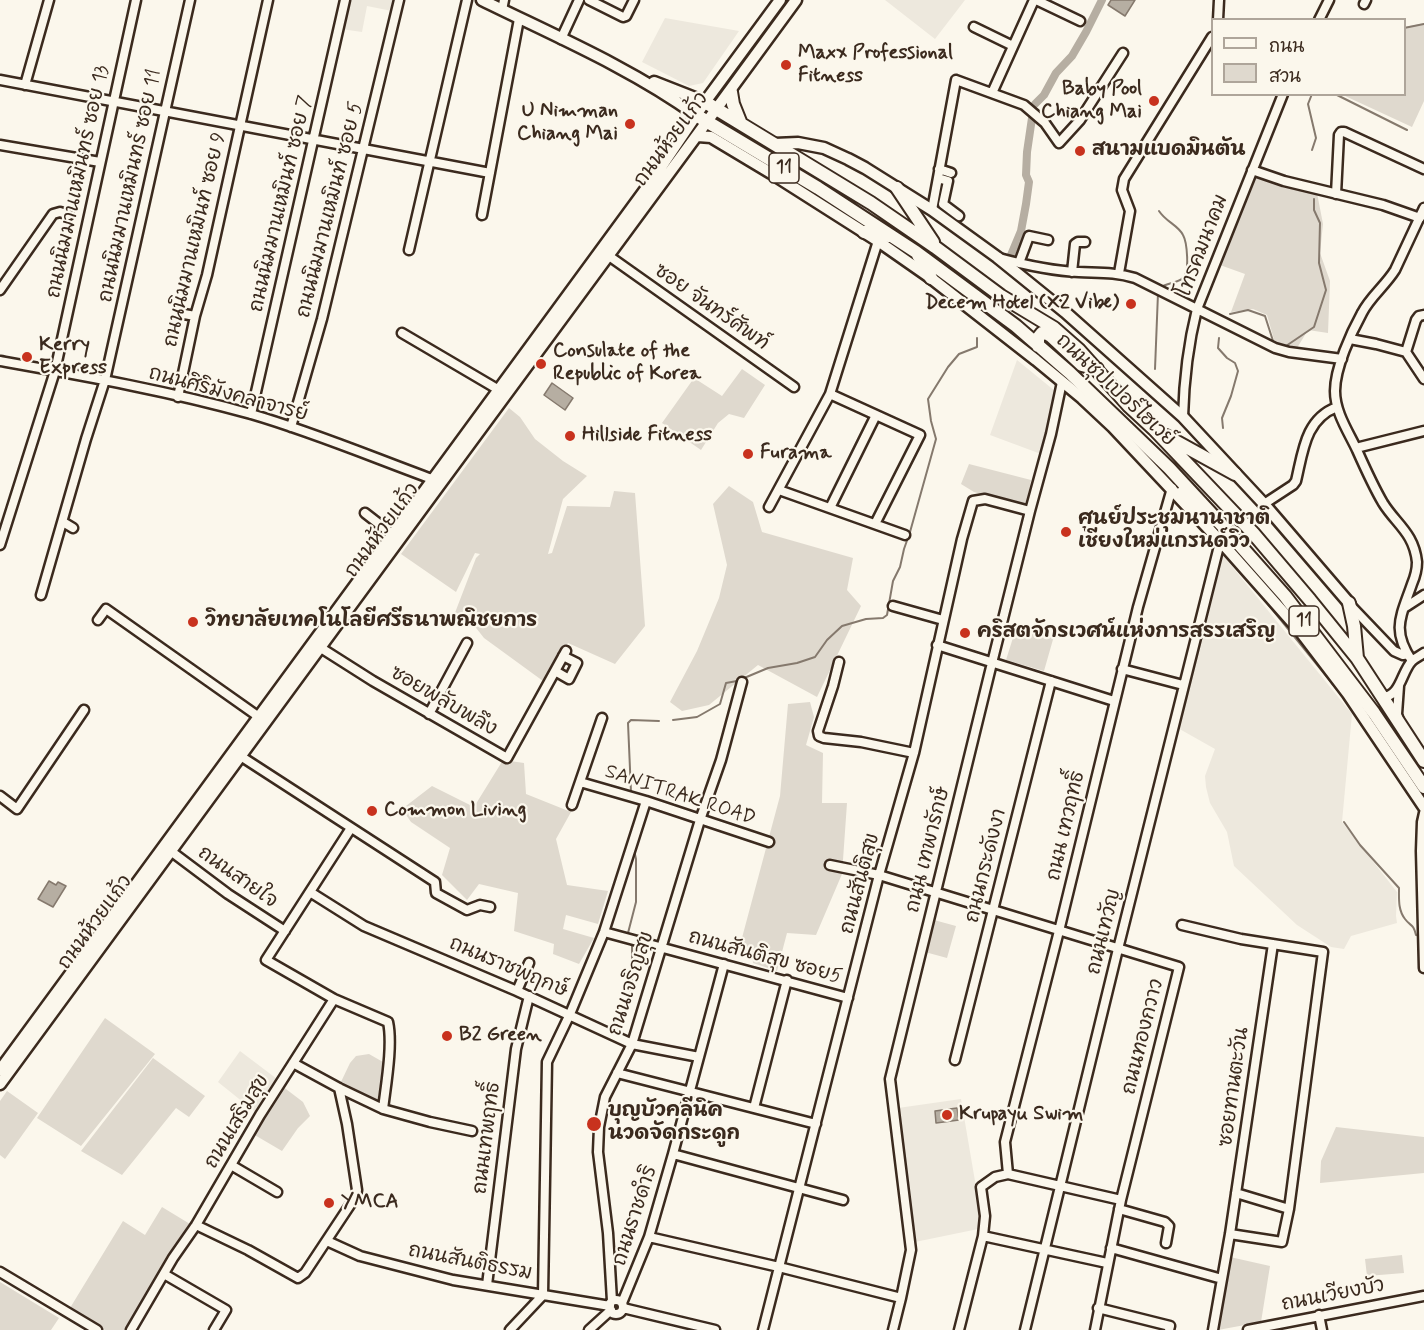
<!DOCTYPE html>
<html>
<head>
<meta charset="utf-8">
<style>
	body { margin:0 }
	#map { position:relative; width:1424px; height:1330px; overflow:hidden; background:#fbf7ec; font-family:Mynerve,"Playpen Sans Thai",sans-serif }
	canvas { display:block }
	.legend { position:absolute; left:1211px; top:18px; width:195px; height:78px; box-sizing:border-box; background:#fbf7ec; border:2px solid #aea59a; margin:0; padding:8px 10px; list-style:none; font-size:18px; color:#3b2a1e }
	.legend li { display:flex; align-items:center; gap:12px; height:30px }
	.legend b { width:30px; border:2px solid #aea59a }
</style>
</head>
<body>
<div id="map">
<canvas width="1424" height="1330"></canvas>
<ul class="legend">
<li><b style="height:8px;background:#fbf7ec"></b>ถนน</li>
<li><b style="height:16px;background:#dfd9ce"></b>สวน</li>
</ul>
</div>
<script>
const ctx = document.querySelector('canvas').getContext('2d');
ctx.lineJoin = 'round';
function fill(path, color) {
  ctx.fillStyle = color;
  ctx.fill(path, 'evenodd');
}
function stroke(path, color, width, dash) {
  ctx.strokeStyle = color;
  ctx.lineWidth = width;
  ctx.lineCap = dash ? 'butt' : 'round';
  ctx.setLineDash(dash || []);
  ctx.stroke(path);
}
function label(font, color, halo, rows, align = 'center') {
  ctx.font = font + ' Mynerve,"Playpen Sans Thai",sans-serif';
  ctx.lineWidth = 4.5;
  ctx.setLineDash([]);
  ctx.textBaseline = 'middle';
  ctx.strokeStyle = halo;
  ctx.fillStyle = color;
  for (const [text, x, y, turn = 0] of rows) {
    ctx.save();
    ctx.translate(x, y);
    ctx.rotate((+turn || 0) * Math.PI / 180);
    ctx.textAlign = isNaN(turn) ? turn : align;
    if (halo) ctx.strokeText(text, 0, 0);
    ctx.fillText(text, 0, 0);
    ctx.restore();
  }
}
fill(new Path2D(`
	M348,0H395L392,11L367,6L362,32L341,29Z
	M885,0H965L935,39Z
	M665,18L739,31L703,83L689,86L642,62Z
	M1017,360L1055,391L1041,454L990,435Z
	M1222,554L1352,714L1342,822L1397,892L1396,916L1397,923L1351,936L1344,949L1331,947L1297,925L1234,866L1227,832L1210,803L1206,787L1205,776L1215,749L1176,727Z
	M240,1051L281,1082L259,1115L218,1082Z
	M961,1099L983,1228L915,1242L898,1108Z`), '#ede8dd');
fill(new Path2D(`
	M1424,23V101L1412,127L1343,95L1404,94L1405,27Z
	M1254,174L1317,193L1323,224L1320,253L1330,281L1328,333L1308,330L1297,348L1275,343L1267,315L1253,309L1231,312L1245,274L1220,265Z
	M742,369L765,385L744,418L729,414L718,423L701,450L662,423L694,378L722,396Z
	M509,408L520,417L535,439L563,461L587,476L563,499L548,554L552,553L567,506L610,507L614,491L635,493L645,626L615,664L568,643L543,681L484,638L473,624L453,618L476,558L480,554L475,553L456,592L401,554Z
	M969,464L1031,480L1026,507L974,492L961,484Z
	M729,486L753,502L762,532L853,558L847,590L861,606L817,697L758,665L709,705L682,711L670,702L697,651L719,598L727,565L713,504Z
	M1017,625L1054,636L1044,671L1006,660Z
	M810,702L814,717L806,745L823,753L822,803H847L842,874L816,935L787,933L777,971L753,963L752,952L739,949L780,796L788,704Z
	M503,760L524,763L526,794L571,812L556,839L567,885L608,891L598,924L566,915L563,929L594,938L579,964L553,954L554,944L514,931L518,893L479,884L467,900L442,875L450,848L411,822L402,809L432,786L474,807Z
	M934,920L956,926L947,958L925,952Z
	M105,1018L155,1054L81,1146L37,1118Z
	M369,1054L383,1062L378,1100L340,1084L350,1063L356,1056Z
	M153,1058L205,1096L189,1117L176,1108L122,1175L81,1151Z
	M282,1086L303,1102L310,1116L298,1128L282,1151L253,1134Z
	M7,1091L38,1113L5,1159L0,1155V1101Z
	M1336,1127L1424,1137V1173L1320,1183L1321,1161Z
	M162,1207L190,1224L125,1330H105L70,1308L123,1221L145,1235Z
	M1402,1255L1404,1273L1367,1276L1365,1259Z
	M1230,1257L1270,1266L1261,1322L1218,1330Z
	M0,1282L59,1318L51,1330H0Z`), '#dfd9ce');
const water = new Path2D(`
	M1111,0H1135L1125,16L1108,5Z
	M552,383L573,398L565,410L544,395Z
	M49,881L56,885L58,882L66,886L53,907L38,899Z
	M957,1108L959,1120L936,1123L935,1111Z`);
fill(water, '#b6aea2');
stroke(water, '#85796d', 1.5);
stroke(new Path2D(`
	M1404,28L1424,24
	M1312,94L1308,104L1316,138L1312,150
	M1335,94L1407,130
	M1159,211C1166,222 1178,225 1183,235C1187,242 1190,272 1183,278C1178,283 1167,283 1161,287
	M1230,314L1248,310L1265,316L1274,344L1286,346L1314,327L1326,290L1319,263L1320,223L1314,210V199
	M1219,338L1218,348L1227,358L1235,363L1238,371L1231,396L1222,418L1223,428
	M1155,369L1158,293
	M1259,593L1344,698
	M673,720L697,717L720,704L726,683L737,681L768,668L797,663L815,657L827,640L842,626L866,619L883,618L887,615L893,581L900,567L904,549L910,532L936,439L931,421L928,399L948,367L959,354L977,347V338
	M631,792L628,723L631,720L659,721
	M1344,822L1360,845L1399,888C1399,899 1398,910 1405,919C1411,927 1413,923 1416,935L1422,936
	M629,936L628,933L636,902V859L634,850
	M617,1029C622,1018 627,1008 630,996C633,980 632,963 632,946L630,942`), '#85796d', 2);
stroke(new Path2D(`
	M1035,104L1044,95L1056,73L1072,56L1086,32L1102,0
	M1011,255L1021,231L1026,204L1029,182L1026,175L1027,152L1032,118`), '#b6aea2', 8);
const minor = new Path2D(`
	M589,0L623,17L626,16L634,0
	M1036,0L1080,21
	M1364,4L1366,0
	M502,10L504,0
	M1218,20L1219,0
	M1319,20L1329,0
	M974,27L1013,46
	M561,39L579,0
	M0,80L490,173
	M25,85L49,0
	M992,93L1034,0
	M0,145L100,162
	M939,169L951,173
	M1252,170L1284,181L1383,205L1420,218
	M938,178L948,181L943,204L959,216
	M1336,194L1339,135L1341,132H1344L1424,169
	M932,210L956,80L1024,105L1045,123L1059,143L1080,120L1123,53
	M482,215L519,19
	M409,250L467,0
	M609,256L794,387
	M999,258C1025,265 1051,271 1079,272C1099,273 1115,272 1135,278L1275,348L1289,352L1342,359
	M1019,263L1029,236L1048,240
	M1072,272L1075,244L1078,242H1085
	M1119,273L1130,211L1122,190L1124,179L1212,37
	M0,290L53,214L60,212L69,215
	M184,314L195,316
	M402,333L499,390
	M1350,339L1376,344L1406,352L1424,379
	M1406,352L1416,320L1419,316L1424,315
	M0,361C84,376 169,391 251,414C313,432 372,457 432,479L437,483
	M830,394L920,435L875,524
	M178,397L195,316L207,275L268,0
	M251,414L345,0
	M1183,417C1184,380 1188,345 1197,309L1283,94
	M291,427L322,319L399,0
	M1356,448L1424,431
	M779,490L905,535
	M1264,504L1293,485L1296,481C1303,452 1305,419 1337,407
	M769,507L830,394L878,241
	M830,508L876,415
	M365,513L392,534
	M63,522L73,528
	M0,545L55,371L136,0
	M41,595L86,439L105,380L190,0
	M893,606L943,620
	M1351,606L1394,651L1403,655L1407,654
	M1404,608L1424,595
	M98,620L106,609L259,717
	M937,645L1114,701
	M321,648L373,681L507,758L566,651
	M1412,661C1391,630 1401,616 1412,584C1415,577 1417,569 1417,562C1414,533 1396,524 1383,503C1373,486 1365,468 1357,450C1348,431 1335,412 1335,391C1335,368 1351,333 1362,313C1370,297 1385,286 1395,270L1424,208
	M839,662L833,686L818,731L819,736L824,738L861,742L914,753
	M1122,669L1183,685
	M555,671L569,679L577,663L563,656
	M1382,697C1401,697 1401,672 1412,661C1415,658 1420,656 1424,653
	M429,714L467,643
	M1399,721L1397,714L1399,686
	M242,757L435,882L436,893L467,910L480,905L490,907
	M580,782L646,801L769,842
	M0,796L17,809L84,710
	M572,805L602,718
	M1424,813L1422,822L1421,851L1424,968
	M351,828L266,960L334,999L388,1022C393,1045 386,1084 383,1109
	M172,852L228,894L285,931
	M830,865L879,875L1179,967L1121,1200L1095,1330
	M310,892L364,926L517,991L632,1044L699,1057
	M1182,925L1241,939L1323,952L1289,1209L1282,1242L1230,1234
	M604,932L848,998
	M517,991L529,963
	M955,1060L1051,681
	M293,1063L339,1088L383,1109L430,1122L472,1131
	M617,1073L816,1124
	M754,1108L787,980
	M673,1154L843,1200
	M231,1165L277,1192
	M1008,1174L1005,1142L1059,931L1138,607L1172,488
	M1236,1193L1289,1209
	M1119,1209L1165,1222L1169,1226L1166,1243
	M196,1225L248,1250L298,1278L305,1273L356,1196L357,1190L347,1124L339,1088
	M983,1236L1107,1263
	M649,1237L779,1267L901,1298
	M327,1241L360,1256L453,1280L610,1306
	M1111,1248L1222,1279
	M0,1272L97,1330
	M164,1274L226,1310L214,1330
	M487,1285L516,1049L529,996
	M609 1307a7 7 0 1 1 14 0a7 7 0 1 1-14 0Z
	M612,1301L608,1233L598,1152L599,1127L605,1097L632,1044L700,820L721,760L742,682
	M622,1303L649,1237L673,1154L724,964
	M623,1308L715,1330
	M1098,1308L1170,1326L1169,1330
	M1319,1315L1322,1330
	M131,1330L173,1258L196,1225L260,1115L334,999
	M510,1330L543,1295L547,1062L570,1014L604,932L646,801
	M589,1330L611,1310
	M763,1330L879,875L914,753L962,539L973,501L985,499L1030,511
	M893,1330L901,1298L911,1250L890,1079L992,663L1030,511L1051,434L1062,382
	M959,1330L983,1236L985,1216L981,1187L995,1177L1008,1174L1121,1200
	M1025,1330L1118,949L1218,550L1222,543
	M1213,1330L1230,1234L1273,944
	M1248,1330L1424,1296`);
const major = new Path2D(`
	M482,0C553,35 631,68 696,115
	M654,82L705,102
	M698,136L711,137L771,173L878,241L931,278L1036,360L1082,398L1113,427L1222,543L1300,631L1348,694L1424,807
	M775,144L798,143L824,148L848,159L865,168L932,210L997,257L1065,312L1183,417L1264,504L1349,603
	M0,1070L651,182L705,102L780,0
	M0,1084C147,885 293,684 440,484C558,323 678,162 796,0`);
const highway = new Path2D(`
	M731,92L733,104L741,124
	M705,102L871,203L935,247L1001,296L1054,328L1079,350L1128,405L1154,429L1253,533L1310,600L1357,658L1424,761
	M696,115L818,188L916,252L1016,326L1070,373L1169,468L1230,534L1285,596L1374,713L1424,787
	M897,188L933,242
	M864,232L889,236
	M918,255L931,278
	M1038,346V338L1042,333H1046L1051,336L1082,365L1097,369
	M1166,436L1235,474
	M1183,492L1199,518
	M1349,603L1354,626L1357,658`);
stroke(minor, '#3b2a1e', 13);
stroke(major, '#3b2a1e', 15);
stroke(highway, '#3b2a1e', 16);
stroke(minor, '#fbf7ec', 8);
stroke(major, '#fbf7ec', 10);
stroke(highway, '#fbf7ec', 12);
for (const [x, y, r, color] of [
	[786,65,6,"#c8321e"],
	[1154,101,6,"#c8321e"],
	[630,124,6,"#c8321e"],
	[1080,151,6,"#c8321e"],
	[1131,304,6,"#c8321e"],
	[27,357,6,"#c8321e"],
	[541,364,6,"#c8321e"],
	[570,436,6,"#c8321e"],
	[748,454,6,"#c8321e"],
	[1066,532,6,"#c8321e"],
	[193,622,6,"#c8321e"],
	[965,633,6,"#c8321e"],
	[372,811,6,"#c8321e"],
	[447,1036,6,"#c8321e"],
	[947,1115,6,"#c8321e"],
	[594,1124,8,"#c8321e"],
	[329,1203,6,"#c8321e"]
]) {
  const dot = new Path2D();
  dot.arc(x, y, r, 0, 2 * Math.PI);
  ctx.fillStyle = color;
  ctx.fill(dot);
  stroke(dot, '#fbf7ec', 2);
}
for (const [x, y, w] of [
	[784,168,30],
	[1304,621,30]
]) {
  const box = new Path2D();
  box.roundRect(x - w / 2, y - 15, w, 30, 4.5);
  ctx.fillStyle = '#fbf7ec';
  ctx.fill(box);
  stroke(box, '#3b2a1e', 1.5);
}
label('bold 18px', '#3b2a1e', null, [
	["11",784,168],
	["11",1304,621]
]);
label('bold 20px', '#3b2a1e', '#fbf7ec', [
	["Maxx Professional",798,54],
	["Fitness",798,77],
	["Baby Pool",1142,90,"right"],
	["Chiang Mai",1142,113,"right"],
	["U Nimman",618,112,"right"],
	["Chiang Mai",618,135,"right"],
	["สนามแบดมินตัน",1092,151],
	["Decem Hotel (X2 Vibe)",1119,304,"right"],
	["Kerry",39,346],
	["Express",39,369],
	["Consulate of the",553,352],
	["Republic of Korea",553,375],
	["Hillside Fitness",582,436],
	["Furama",760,454],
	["ศูนย์ประชุมนานาชาติ",1078,520],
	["เชียงใหม่แกรนด์วิว",1078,543],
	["วิทยาลัยเทคโนโลยีศรีธนาพณิชยการ",205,622],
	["คริสตจักรเวศน์แห่งการสรรเสริญ",977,633],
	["Common Living",384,811],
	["B2 Green",459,1036],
	["บุญบัวคลีนิค",608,1112],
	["นวดจัดกระดูก",608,1135],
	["Krupayu Swim",959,1115],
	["YMCA",341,1203]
], 'left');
label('20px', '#3b2a1e', '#fbf7ec', [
	["ถนนห้วยแก้ว",672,140,-54],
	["ถนนนิมมานเหมินทร์ ซอย 13",79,182,-78],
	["ถนนนิมมานเหมินทร์ ซอย 11",131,186,-78],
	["ถนนนิมมานเหมินท์ ซอย 7",282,204,-77],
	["ถนนนิมมานเหมินท์ ซอย 5",331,210,-76],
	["ถนนนิมมานเหมินท์ ซอย 9",196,240,-77],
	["โทรคมนาคม",1204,246,-69],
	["ซอย จันทร์ศัพท์",711,308,35],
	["ถนนซุปเปอร์ไฮเวย์",1115,391,43],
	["ถนนศิริมังคลาจารย์",228,395,15],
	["ถนนห้วยแก้ว",383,531,-54],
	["ซอยพลับพลึง",443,702,30],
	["SANITRAK ROAD",680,796,18],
	["ถนน เทวฤทธิ์",1067,826,-77],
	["ถนน เทพารักษ์",929,850,-76],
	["ถนนกระดังงา",987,866,-76],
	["ถนนสายใจ",237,878,35],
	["ถนนสันติสุข",861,884,-75],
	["ถนนห้วยแก้ว",96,923,-54],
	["ถนนเทวัญ",1105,932,-76],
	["ถนนสันติสุข ซอย5",765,958,15],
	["ถนนราชพฤกษ์",508,968,23],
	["ถนนเจริญสุข",632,984,-72],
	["ถนนทองกวาว",1144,1037,-76],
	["ซอยทานตะวัน",1235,1087,-82],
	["ถนนเสริมสุข",238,1122,-59],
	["ถนนเทพฤทธิ์",488,1138,-83],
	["ถนนราชดำริ",636,1216,-72],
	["ถนนสันติธรรม",470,1263,11],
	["ถนนเวียงบัว",1333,1296,-11]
]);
</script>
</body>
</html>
